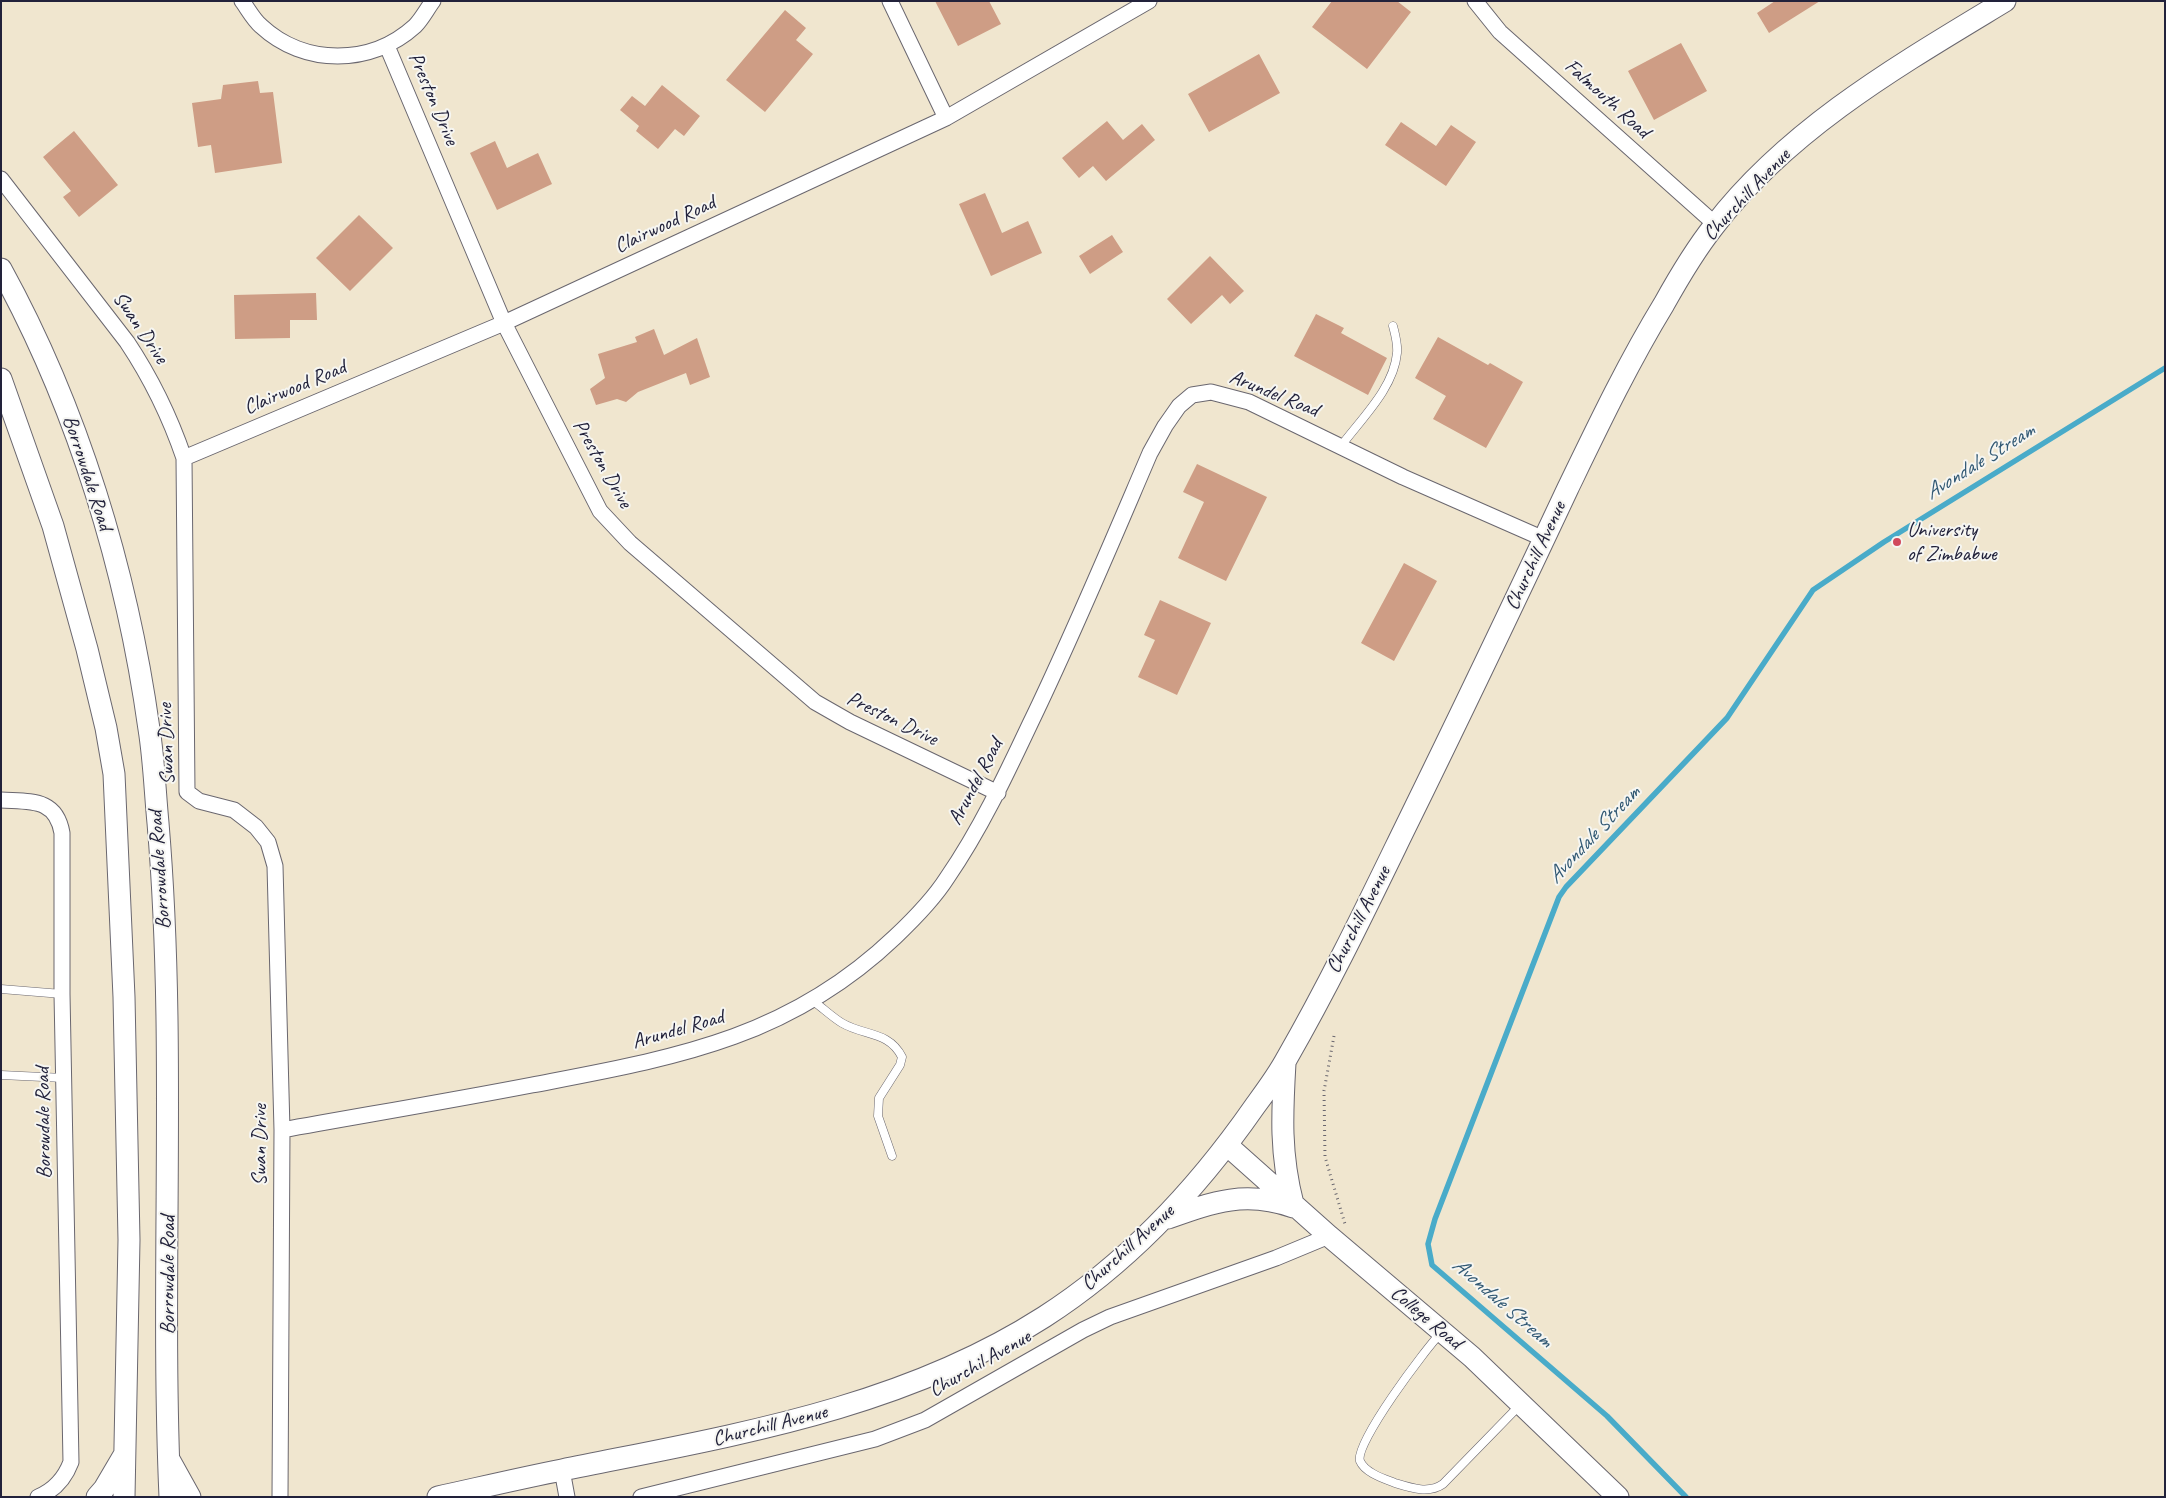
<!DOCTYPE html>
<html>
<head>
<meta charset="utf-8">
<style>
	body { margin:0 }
	#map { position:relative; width:2166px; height:1498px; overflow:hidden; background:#f0e6cf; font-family:Caveat,sans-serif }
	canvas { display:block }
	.frame { position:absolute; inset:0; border:2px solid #22223b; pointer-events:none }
</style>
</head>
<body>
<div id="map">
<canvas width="2166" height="1498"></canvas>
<div class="frame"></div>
</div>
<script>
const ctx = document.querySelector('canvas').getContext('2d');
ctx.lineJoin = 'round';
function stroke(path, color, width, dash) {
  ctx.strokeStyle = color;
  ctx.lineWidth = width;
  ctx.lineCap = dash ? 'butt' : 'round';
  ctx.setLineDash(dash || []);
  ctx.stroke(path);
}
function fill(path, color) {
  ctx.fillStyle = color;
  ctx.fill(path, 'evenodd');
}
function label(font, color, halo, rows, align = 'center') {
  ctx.font = font + ' Caveat,sans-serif';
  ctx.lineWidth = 4;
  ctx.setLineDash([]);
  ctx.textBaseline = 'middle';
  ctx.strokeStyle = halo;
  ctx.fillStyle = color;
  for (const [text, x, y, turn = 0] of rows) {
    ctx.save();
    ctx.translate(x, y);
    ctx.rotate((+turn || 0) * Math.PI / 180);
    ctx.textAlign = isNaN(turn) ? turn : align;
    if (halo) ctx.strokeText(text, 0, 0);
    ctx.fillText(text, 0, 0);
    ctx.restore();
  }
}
stroke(new Path2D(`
	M1686,1497L1607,1416L1432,1265L1428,1244L1435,1219L1559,897L1566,887L1727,718L1813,590L1884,542L2165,368`), '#49abc9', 5.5);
fill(new Path2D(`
	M935,1H989L1001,24L958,46Z
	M1332,1H1397L1411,12L1367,69L1312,27Z
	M1775,1H1820L1769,33L1757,13Z
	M785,10L806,28L796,40L813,54L765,112L726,80Z
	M1681,43L1707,91L1654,120L1628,71Z
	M1259,54L1280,93L1209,132L1188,94Z
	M258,81L260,93L273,92L282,163L215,173L211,145L198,147L192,103L221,99L223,85Z
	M662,85L700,116L684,136L675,129L658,149L636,131L639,126L620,110L632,96L645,106Z
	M1107,121L1123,140L1142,124L1155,140L1106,181L1093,166L1079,178L1062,158Z
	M1401,122L1436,146L1451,125L1476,142L1446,186L1385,145Z
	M74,131L118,185L79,217L63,197L71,191L43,157Z
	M495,141L507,168L538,153L552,184L497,210L470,153Z
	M985,193L1002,233L1028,221L1042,253L991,276L959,204Z
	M359,215L393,248L350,291L316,258Z
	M1112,235L1123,252L1090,274L1079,256Z
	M1210,256L1244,291L1230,304L1222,295L1191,324L1167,299Z
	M316,293L317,320H290V338L235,339L234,295Z
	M1316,314L1344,328L1341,333L1387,358L1368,395L1294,356Z
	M654,329L664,355L697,338L710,377L690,385L686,373L638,392L626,402L617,399L596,405L590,389L605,378L598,354L637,342L635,337Z
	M1438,337L1488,365L1490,363L1523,382L1486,448L1433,419L1446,396L1415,378Z
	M1197,464L1267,497L1226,581L1178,558L1204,502L1183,492Z
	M1404,563L1437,581L1394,661L1361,643Z
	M1160,600L1211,623L1177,695L1138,677L1155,640L1144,635Z`), '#ce9d85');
const lane = new Path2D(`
	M1341,446C1361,419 1394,388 1397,353C1398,344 1395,334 1393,326
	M1,989L62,994
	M813,1001C823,1008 832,1017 842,1023C864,1036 889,1031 902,1057L900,1065L879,1098L878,1116L892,1156
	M1,1075L64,1078
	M1441,1333C1426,1348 1354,1444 1360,1461C1365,1473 1385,1479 1395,1483C1411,1488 1429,1494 1443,1484L1520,1405`);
const street = new Path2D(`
	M242,1C248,9 253,19 261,26C304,66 371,66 415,26C422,19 427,9 433,1
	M890,1L946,118
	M1475,1L1500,32L1715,224
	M387,46L504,323L600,511L630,543L815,702L850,722L998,793
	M1,179L127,342C151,378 170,417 184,458L187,792L199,801L234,810L256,827L268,842L275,866L282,1130L280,1497
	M184,458L504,323L946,118L1149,1
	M1,800C31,802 56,798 62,833V994L71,1462C65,1478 55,1490 38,1497
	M282,1130C365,1115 449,1101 532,1085C672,1058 787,1040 895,937C914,919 933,900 947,878C980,830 1005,777 1030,724C1073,635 1111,544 1150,453L1165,426L1179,406L1192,395L1211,392L1249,402L1403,477L1544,539
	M562,1470L567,1497
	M641,1497L875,1439L925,1420L1083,1330L1110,1317L1276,1258L1329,1236`);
const secondary = new Path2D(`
	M1,269C78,409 127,571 149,729C154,760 155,792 158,823C177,1047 160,1272 170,1497
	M1,379L53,526L87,649L106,728L114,774L124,997L129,1240L124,1497
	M1285,1063C1282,1114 1280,1154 1293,1204
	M1228,1146L1329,1236L1472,1357L1618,1497
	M1168,1218C1213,1202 1246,1190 1293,1207
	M170,1461L190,1497
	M97,1497L104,1489L124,1455
	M438,1497C479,1488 521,1478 562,1470C728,1436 899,1410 1044,1317C1128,1263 1198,1188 1255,1106C1266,1091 1278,1075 1287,1058C1329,985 1366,908 1403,832C1459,718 1514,603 1568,488C1598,426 1628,363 1664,304C1679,277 1695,250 1714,226C1789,128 1901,64 2005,1`);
stroke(lane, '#6a676f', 9);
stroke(street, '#6a676f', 17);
stroke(secondary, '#6a676f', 23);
stroke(new Path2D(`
	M1334,1036L1324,1091L1325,1157L1345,1224`), '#6a676f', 3, [1, 4]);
stroke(lane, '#fff', 8);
stroke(street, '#fff', 15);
stroke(secondary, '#fff', 21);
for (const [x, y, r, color] of [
	[1897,542,5,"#d1495b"]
]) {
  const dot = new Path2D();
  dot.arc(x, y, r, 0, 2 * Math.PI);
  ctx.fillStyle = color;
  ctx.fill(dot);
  stroke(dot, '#f6f6f2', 2);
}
label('21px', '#22223b', '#f6f6f2', [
	["Preston Drive",433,99,67],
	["Falmouth Road",1607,99,42],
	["Churchill Avenue",1747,195,-47],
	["Clairwood Road",665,225,-25],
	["Swan Drive",140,328,56],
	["Clairwood Road",295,388,-23],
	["Arundel Road",1274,394,22],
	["Preston Drive",602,464,60],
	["Borrowdale Road",87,473,72],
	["Churchill Avenue",1536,556,-65],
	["Preston Drive",892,719,26],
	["Swan Drive",167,744,-92],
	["Arundel Road",976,782,-62],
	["Borrowdale Road",160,870,-94],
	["Churchill Avenue",1359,920,-63],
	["Arundel Road",678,1030,-16],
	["Borowdale Road",44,1123,-91],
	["Swan Drive",260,1145,-90],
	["Churchill Avenue",1128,1248,-42],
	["Borrowdale Road",168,1275,-90],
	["College Road",1426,1318,40],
	["Churchil Avenue",980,1364,-30],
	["Churchill Avenue",770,1426,-14]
]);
label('21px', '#22223b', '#f6f6f2', [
	["University",1907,530],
	["of Zimbabwe",1907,554]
], 'left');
label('italic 22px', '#325974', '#f6f6f2', [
	["Avondale Stream",1980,462,-32],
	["Avondale Stream",1594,835,-47],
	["Avondale Stream",1502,1303,41]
]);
</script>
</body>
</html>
